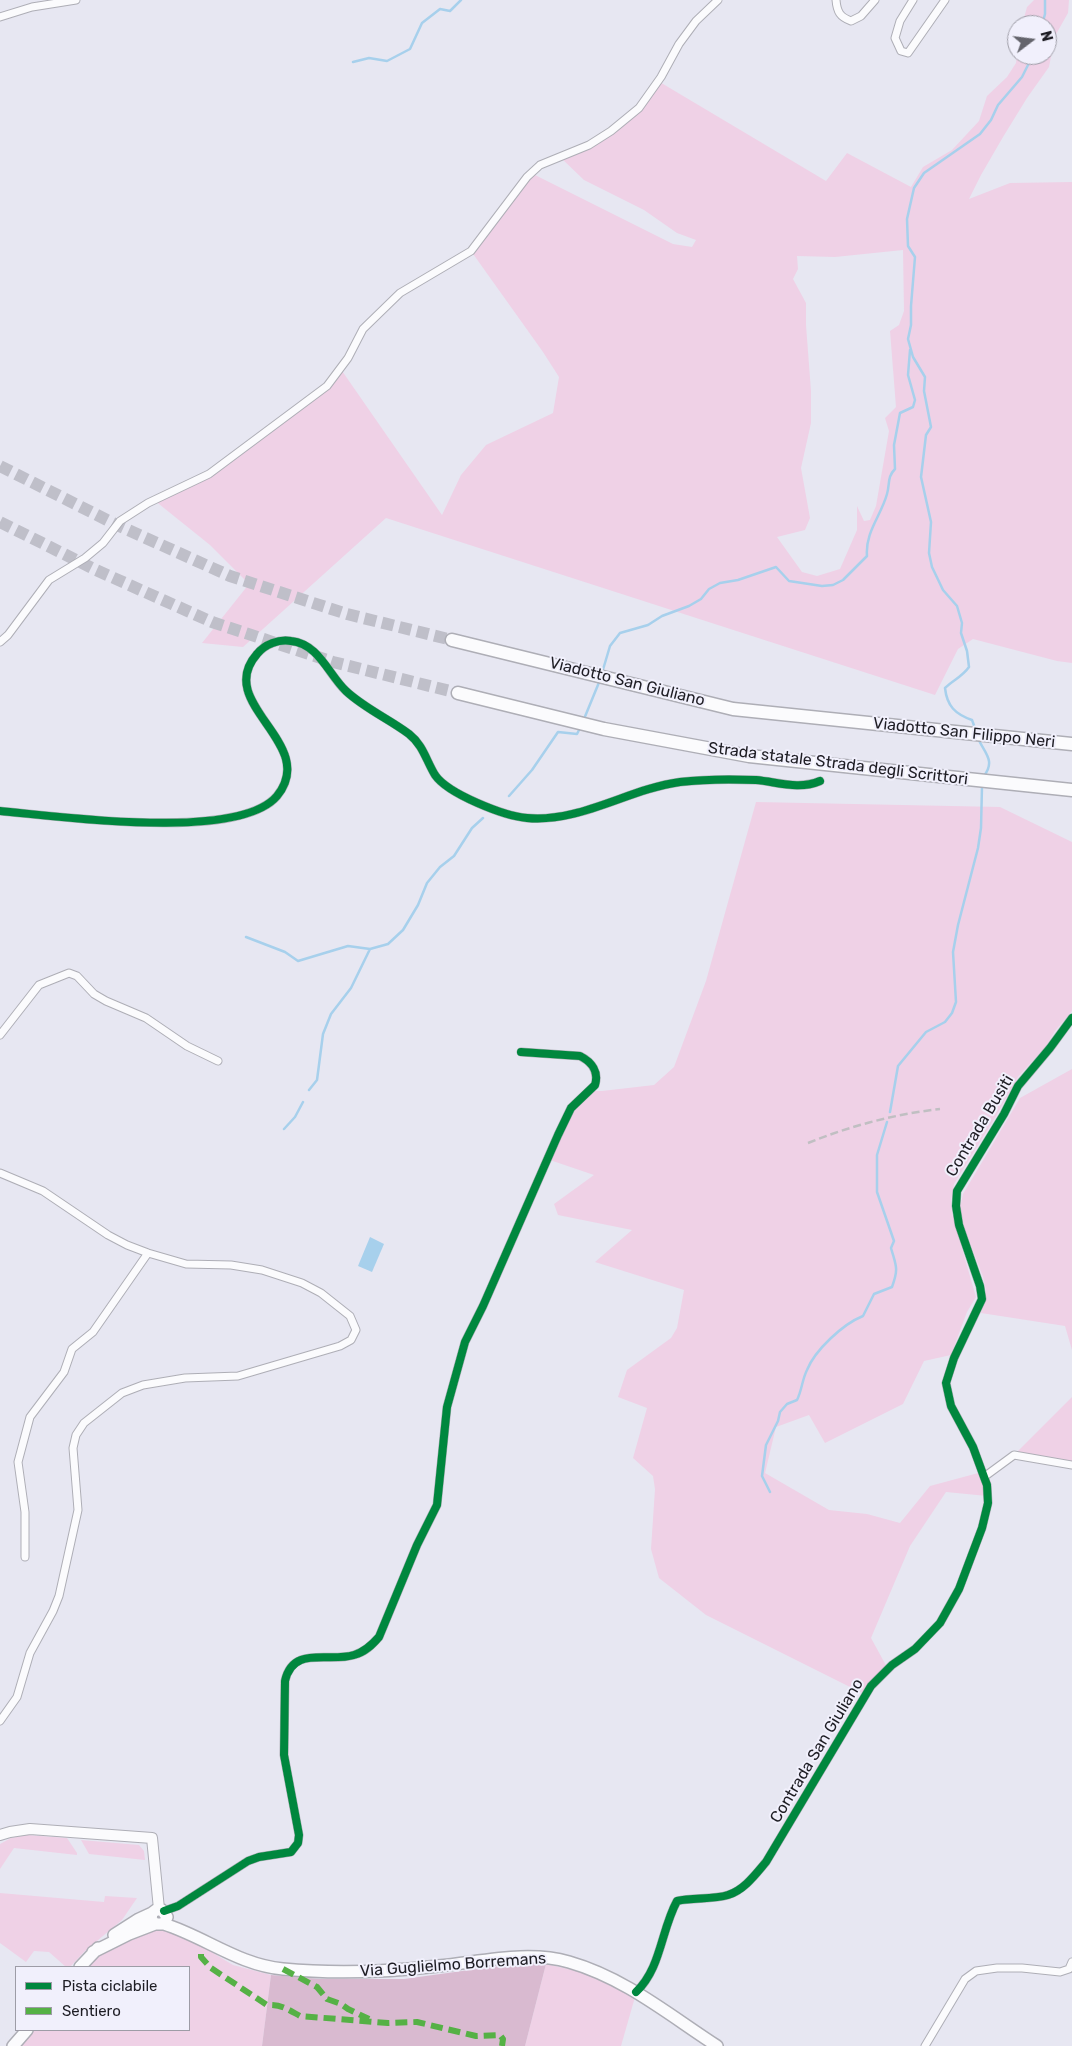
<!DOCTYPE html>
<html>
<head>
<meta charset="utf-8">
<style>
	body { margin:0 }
	#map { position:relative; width:1072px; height:2046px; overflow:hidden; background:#e7e7f2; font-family:Rubik,sans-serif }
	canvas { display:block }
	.legend { position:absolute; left:15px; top:1966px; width:175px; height:65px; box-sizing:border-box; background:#f1f0fc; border:1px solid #9d9ca6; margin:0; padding:6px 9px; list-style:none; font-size:15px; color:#1e1d24 }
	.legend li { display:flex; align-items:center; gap:10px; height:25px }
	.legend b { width:25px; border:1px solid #9d9ca6 }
	.north { position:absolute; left:1007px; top:15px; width:50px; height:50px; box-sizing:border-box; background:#f1f0fc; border:1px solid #9d9ca6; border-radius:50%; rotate:75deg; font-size:14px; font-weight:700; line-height:20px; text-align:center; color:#1e1d24 }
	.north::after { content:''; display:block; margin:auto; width:18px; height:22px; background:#64646c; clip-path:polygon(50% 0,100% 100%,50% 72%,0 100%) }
</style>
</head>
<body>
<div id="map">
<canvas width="1072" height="2046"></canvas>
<ul class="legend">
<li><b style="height:6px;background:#00873e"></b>Pista ciclabile</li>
<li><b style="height:6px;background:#55b145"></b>Sentiero</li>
</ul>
<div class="north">N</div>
</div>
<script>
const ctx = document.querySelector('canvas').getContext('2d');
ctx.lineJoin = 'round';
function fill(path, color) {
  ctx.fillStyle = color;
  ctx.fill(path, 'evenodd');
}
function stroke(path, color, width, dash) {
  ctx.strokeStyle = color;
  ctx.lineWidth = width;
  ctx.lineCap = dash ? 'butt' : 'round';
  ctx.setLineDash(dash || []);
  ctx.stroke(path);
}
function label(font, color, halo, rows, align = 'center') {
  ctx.font = font + ' Rubik,sans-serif';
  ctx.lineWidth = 4;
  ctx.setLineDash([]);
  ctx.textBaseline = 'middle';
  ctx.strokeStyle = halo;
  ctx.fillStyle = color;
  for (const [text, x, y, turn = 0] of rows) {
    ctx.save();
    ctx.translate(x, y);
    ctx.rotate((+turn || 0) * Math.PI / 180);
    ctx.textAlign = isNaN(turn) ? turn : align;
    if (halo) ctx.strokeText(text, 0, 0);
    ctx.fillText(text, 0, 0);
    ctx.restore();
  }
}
fill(new Path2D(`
	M1034,0H1069L1068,13L1055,36L1049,67L1027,98L1003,137L981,175L969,199L1010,183L1072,182V663L1057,661L973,639L958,649L935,695L386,518L243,647L202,643L249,584L210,545L154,500L209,474L327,386L340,368L442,515L461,475L486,445L553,413L559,377L543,352L471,251L531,173L673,244L692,247L696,240L677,233L644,210L584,180L560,157L589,145L639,108L658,81L826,181L847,153L911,187L923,167L952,150L979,121L987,96L1007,77L1016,63L1017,55H1047V25H1022L1027,7ZM903,250L904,311L899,325L890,331L896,407L885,418L889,431L876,506L870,520L864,521L857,506V530L840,569L817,576L802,572L777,537L805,530L810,518L801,468L811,423V391L806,325V303L793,279L798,269L797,256L835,257Z
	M756,802L1000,807L1072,842V1011L1055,1031L1046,1046L1018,1077L995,1118L954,1184L951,1201L952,1214L976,1297L967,1312L951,1355L924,1361L903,1404L825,1443L809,1415L776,1427L765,1473L829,1510L867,1514L900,1523L930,1486L982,1472L987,1496L946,1492L910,1546L871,1638L888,1669L866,1695L706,1615L659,1578L651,1549L655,1489L653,1476L633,1458L647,1408L618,1397L627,1370L671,1338L677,1328L684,1290L595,1262L632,1230L558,1215L554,1204L594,1175L547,1159L571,1108L589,1091H602L654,1085L674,1067L706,981Z
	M1072,1069V1350L1065,1326L981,1313L986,1290L983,1277L964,1227L960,1208L963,1194L1020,1098Z
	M1072,1397V1465L1014,1455Z
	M27,1835L67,1838L77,1853V1855L14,1848L0,1869V1844L11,1838Z
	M81,1840L139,1845L144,1851L145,1860L89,1854Z
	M0,1893L104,1902L105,1896L137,1898L122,1920L85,1951L70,1967H66L49,1952L34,1951L26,1962L0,1943Z
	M154,1928L188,1938L233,1965L271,1975L262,2046H23L19,2042L30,2030H189V1967H87L96,1957Z
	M546,1964L582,1972L635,1997L621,2046H525Z`), '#efd1e6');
fill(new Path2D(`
	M513,1964H546L525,2046H262L271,1975L319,1979H404Z`), '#d9bad0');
fill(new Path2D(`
	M370,1237L384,1244L372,1272L358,1266Z`), '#a7d0ec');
stroke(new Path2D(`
	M1042,25L1045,14V0
	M353,62L369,58L387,61L410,49L422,23L440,9L450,11L461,0
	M602,673L610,646L620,633L648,625L662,616L689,606L701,599L709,589L720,583L738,580L776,567L789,581L822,586L833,585L843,580L867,556C865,532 881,516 887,494C890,484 887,477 895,469L894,445L900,413L913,407L915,400L908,375L910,350
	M584,719L600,680
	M976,731L972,720C955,714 947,706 945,688C953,680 962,677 969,667L967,651L961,633L962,623L957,606L943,590L932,567L929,553L931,522L921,477L926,435L931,427L924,391L925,377L913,357L908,339L911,325V306L915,257L908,246L907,219L914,188L924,173L980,134L991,120L998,105L1022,77L1033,55
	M978,738C984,753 996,760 984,776
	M509,796L532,770L558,732L577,734L581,726
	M246,937L285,952L298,961L348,946L370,949
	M309,1090L317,1080L323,1034L331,1014L351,988L370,949L388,944L403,930L418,905L427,883L440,867L454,856L472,828L483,818
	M890,1112L898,1066L926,1032L945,1022L952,1013L956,1002L953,952L958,925L978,848L981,828L982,786
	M284,1129L295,1117L303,1102
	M770,1492L762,1476L766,1445L778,1421L780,1412L787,1404L797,1400C802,1390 802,1380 807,1370C815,1350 843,1324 863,1316L874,1294L892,1287C899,1268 896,1266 891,1248L894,1241L877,1192V1155L887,1122`), '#a7d0ec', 2.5);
stroke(new Path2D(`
	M0,466L117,525L230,576L347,614L452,640
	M0,522L96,570L212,622L333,662L458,693`), '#bfbfc9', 12, [12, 6]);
const minor = new Path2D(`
	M836,0C837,12 840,17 851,21L861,16L875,0
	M913,0L900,21L895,38L901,51L908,53L945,0
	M0,17L32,7L76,0
	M0,642L8,635L49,580L85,558L103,543L120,521L148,503L209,474L327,386L348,358L363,329L400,293L471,251L527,177L540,165L589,145L611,131L639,108L661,77L679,44L696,21L718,0
	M0,811C57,816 238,842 277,796C320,743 213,704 257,654C265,644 279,639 291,641C319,644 328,674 346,691C364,708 389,719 409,734C423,745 426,760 435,775C448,794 504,816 527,818C580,823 628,789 680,782C705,779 730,779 756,780C778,782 799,790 820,781
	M0,1035L39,985L69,973L77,976L94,994L106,1001L146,1018L187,1046L218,1061
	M0,1173L43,1191L108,1235L127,1245L148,1253L186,1264L231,1265L262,1270L302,1283L321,1293L350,1316L356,1330L351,1340L340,1346L238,1376L185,1378L143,1385L122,1393L84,1423L76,1435L73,1448L78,1510L59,1596L53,1611L30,1653L17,1697L0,1721
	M984,1477L1014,1455L1072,1465
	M25,1557V1512L18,1462L30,1417L64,1372L72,1349L93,1332L148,1253
	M164,1911L178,1906L248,1861L259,1857L291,1852L298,1843L299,1835L284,1755L285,1681C293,1645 328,1663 354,1655C365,1652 372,1645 379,1637L417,1545L437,1505L447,1407L465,1342L483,1306L558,1135L571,1108L595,1085C599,1072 592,1062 580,1056L521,1052
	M636,1992C661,1969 661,1930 677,1901C693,1897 712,1900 728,1895C744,1890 755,1875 766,1862L871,1686L892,1665L915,1649L940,1623L959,1589L982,1528L988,1503L987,1485L984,1477L973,1447L951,1406L946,1383L954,1358L982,1299L980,1286L959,1225L956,1206L957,1191L1004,1114L1018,1086L1050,1048L1072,1018
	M925,2046L965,1979L976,1971L997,1968H1022L1060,1972L1069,1969L1072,1962`);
const secondary = new Path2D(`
	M0,1835L10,1832L30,1829L152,1838L159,1909`);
const primary = new Path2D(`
	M164,1924C205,1937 239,1965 283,1969C335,1974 387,1972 438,1966C481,1962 527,1950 569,1962C625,1978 669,2015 717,2046
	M114,1935L139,1919L152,1913
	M93,1952L129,1934L155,1924H164L167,1917L162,1910H156L152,1913L151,1919L155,1924
	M80,1967L98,1948
	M13,2046L27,2030`);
const trunk = new Path2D(`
	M452,640L733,709L1072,744
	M458,693L604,729L749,756L1072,790`);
stroke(minor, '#aeaeb6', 9);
stroke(secondary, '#aeaeb6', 12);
stroke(primary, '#aeaeb6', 14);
stroke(trunk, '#aeaeb6', 15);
stroke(minor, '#fbfbfd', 7);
stroke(secondary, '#fbfbfd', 10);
stroke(primary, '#fbfbfd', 11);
stroke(trunk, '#fbfbfd', 12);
stroke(new Path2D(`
	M808,1143C850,1126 895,1114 940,1109`), '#c0bfc2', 2.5, [8, 4]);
stroke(new Path2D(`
	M201,1954V1957L211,1968L267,2005C281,2004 289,2010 300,2016L388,2023L417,2022L476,2036L500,2035L503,2039L502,2046
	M283,1969L317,1987L327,1999L341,2004L348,2009L369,2019`), '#55b145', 6, [12, 6]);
stroke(new Path2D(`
	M0,811C57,816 238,842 277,796C320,743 213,704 257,654C265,644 279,639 291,641C319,644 328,674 346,691C364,708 389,719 409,734C423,745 426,760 435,775C448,794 504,816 527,818C580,823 628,789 680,782C705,779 730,779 756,780C778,782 799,790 820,781
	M164,1911L178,1906L248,1861L259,1857L291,1852L298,1843L299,1835L284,1755L285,1681C293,1645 328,1663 354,1655C365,1652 372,1645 379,1637L417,1545L437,1505L447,1407L465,1342L483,1306L558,1135L571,1108L595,1085C599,1072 592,1062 580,1056L521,1052
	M636,1992C661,1969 661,1930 677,1901C693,1897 712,1900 728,1895C744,1890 755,1875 766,1862L871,1686L892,1665L915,1649L940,1623L959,1589L982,1528L988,1503L987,1485L984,1477L973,1447L951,1406L946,1383L954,1358L982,1299L980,1286L959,1225L956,1206L957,1191L1004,1114L1018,1086L1050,1048L1072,1018`), '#00873e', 8);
label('16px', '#1e1d24', '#f1f0fc', [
	["Viadotto San Giuliano",627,682,14],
	["Viadotto San Filippo Neri",964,733,6],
	["Strada statale Strada degli Scrittori",838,764,7],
	["Contrada Busiti",980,1126,-59],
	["Contrada San Giuliano",817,1751,-59],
	["Via Guglielmo Borremans",453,1965,-4]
]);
</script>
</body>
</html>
